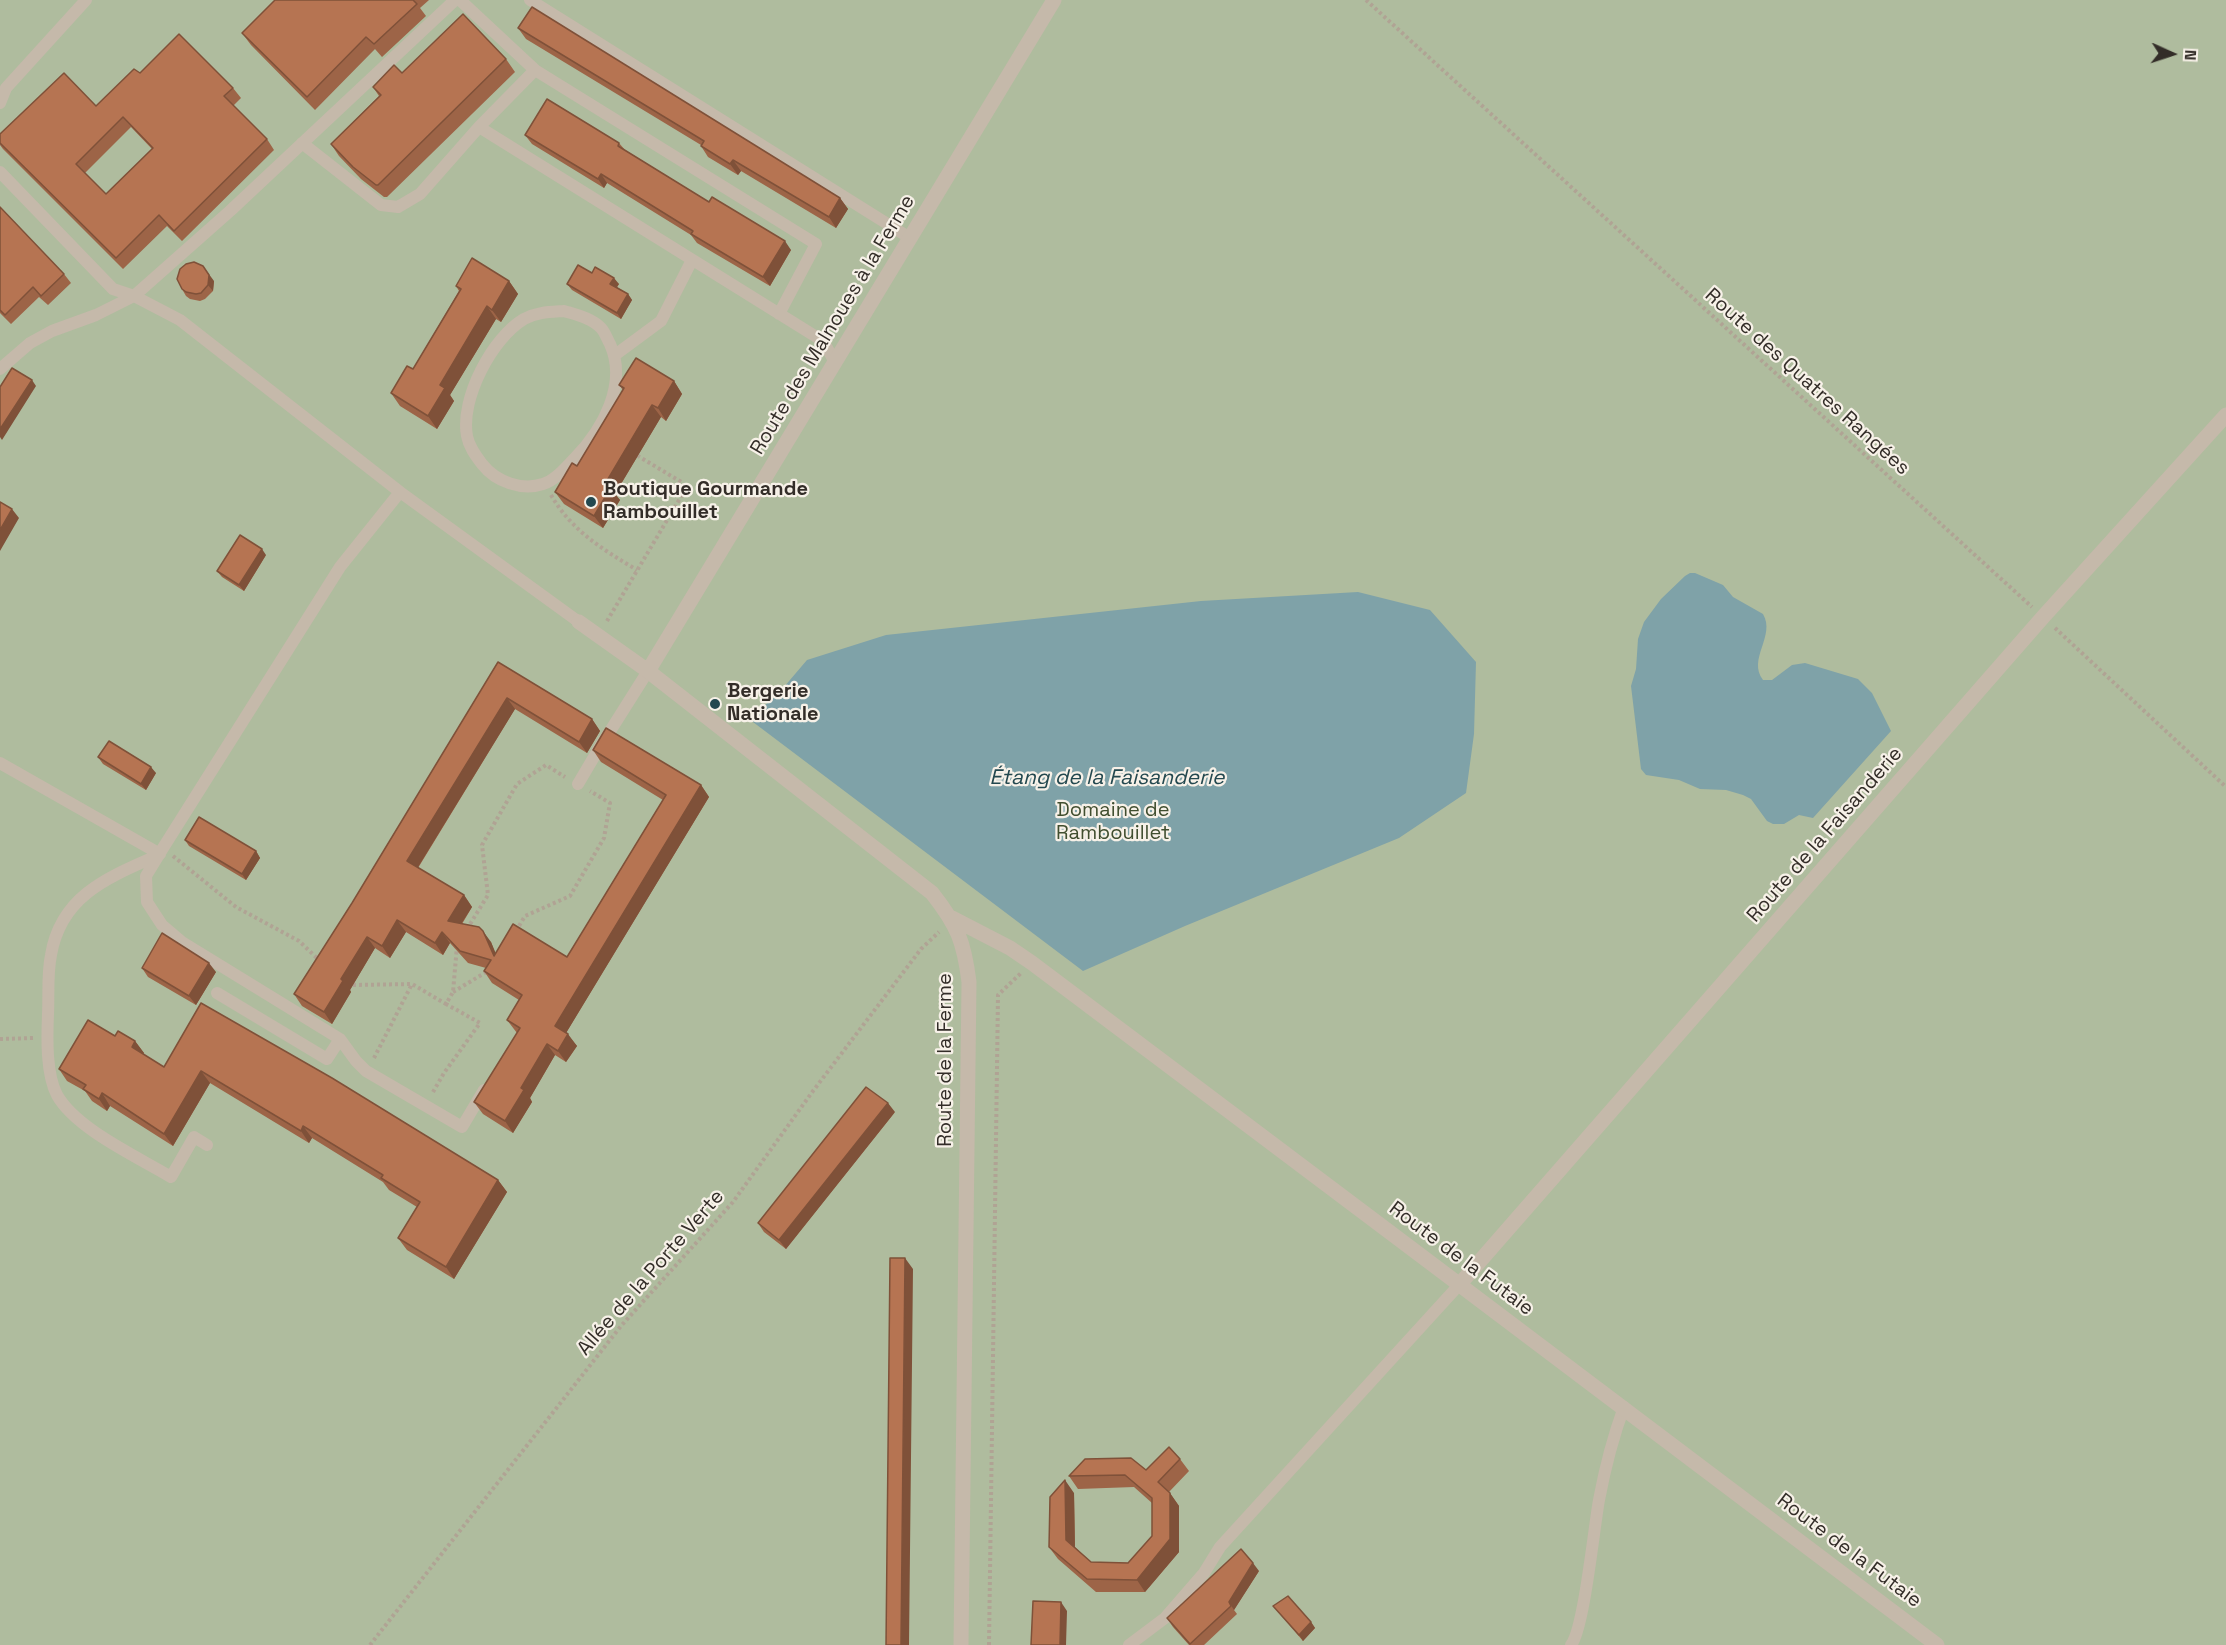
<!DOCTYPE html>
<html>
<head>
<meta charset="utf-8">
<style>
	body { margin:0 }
	#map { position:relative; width:2226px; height:1645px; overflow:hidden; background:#eee7dc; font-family:"Space Grotesk",sans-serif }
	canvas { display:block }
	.north { position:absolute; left:2142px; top:24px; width:60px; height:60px; -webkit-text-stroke:4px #f7f1e8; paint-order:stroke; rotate:93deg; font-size:16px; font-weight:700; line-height:24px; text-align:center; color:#332d28 }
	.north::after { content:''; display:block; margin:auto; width:21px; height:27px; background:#332d28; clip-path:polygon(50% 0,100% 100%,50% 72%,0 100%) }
</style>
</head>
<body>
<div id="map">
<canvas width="2226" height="1645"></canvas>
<div class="north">N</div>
</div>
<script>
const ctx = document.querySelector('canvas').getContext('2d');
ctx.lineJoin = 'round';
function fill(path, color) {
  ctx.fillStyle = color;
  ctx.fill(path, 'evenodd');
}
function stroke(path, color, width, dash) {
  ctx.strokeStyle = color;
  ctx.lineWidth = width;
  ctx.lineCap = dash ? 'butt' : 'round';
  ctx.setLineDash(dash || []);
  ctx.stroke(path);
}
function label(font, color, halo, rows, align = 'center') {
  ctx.font = font + ' "Space Grotesk",sans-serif';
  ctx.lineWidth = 4.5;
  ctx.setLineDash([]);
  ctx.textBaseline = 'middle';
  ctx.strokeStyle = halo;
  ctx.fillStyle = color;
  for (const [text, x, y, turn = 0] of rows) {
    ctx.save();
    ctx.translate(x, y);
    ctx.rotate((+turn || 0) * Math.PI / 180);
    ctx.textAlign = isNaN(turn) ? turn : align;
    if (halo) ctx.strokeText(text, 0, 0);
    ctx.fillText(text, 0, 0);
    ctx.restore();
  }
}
fill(new Path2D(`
	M0,0H2226V1645H0Z`), '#afbc9e');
fill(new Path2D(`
	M1690,573H1695L1723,585L1733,597L1763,614C1776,636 1747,659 1763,680H1772L1792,665L1805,663L1858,679L1872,693L1891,731L1813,818L1799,815L1784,824H1773L1767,821L1751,799L1743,795L1726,790L1700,789L1679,780L1646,775L1641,769L1631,686L1636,669L1638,639L1644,622L1661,599L1685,576Z
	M1358,592L1430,610L1476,662L1474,734L1466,793L1399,838L1185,926L1083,971L749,719L778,694L807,660L886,635L1201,601Z`), '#7fa2a8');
stroke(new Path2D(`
	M1366,0L2032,607
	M551,495C572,531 602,549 637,570
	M607,621L685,490L683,483L638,456
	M2055,628L2226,787
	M173,856L236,907L299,941L320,961
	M467,929L488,895L482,845L517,784L546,765L565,777
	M516,931L525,916L570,896L604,838L610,803L590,791
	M353,985L412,984L446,1004L453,992L457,946
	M453,992L488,971
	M0,1039L34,1038
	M374,1058L412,984
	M433,1092L444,1073L480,1023L446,1004
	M370,1645L621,1326L733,1202L813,1091L921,949L939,932
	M989,1645L998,995L1021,973`), '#b0a394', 4, [3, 3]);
stroke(new Path2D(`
	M460,0L535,70L816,244L779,314
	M530,0L910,238
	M0,103L6,88L86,0
	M479,127L535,70
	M302,143L381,205L398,207L420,194L479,127L823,341L835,362
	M0,172L113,289L134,296L230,211L455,0
	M564,311C577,315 591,318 601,328C605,332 607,339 610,344C628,384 603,429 575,458C566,467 556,480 543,484C522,491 496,482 482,464C476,456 469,447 467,436C460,399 492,338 524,319C537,312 550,312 564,311Z
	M615,355L661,321L692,260
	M0,369L30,343L52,331L96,315L134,296L180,320L400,492L579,622
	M400,492L340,567L163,848L146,876L147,902L162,925L182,942L340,1039L356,1061L366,1071L462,1127L484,1090
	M607,736L648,671
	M0,763L160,854
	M578,784L604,740
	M159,855C109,877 61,895 51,955C47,974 49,995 48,1014C47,1038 46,1074 57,1095C76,1129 138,1157 171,1177L194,1137L207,1145
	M217,993L327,1059L340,1039
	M1129,1645L1165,1618L1204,1573L1220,1547L1459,1285
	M1571,1645C1584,1629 1594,1527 1599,1500C1605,1468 1613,1437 1624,1407`), '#c5b9aa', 12);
stroke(new Path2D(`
	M579,622L648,671L932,893C958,926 964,942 969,982L961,1645
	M648,671L1054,0
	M952,918L1010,948L1032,963C1333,1191 1637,1416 1937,1645
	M1459,1285L2043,617L2226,415`), '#c5b9aa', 15);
fill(new Path2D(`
	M275,0H429L420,8L426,16L382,57L375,49L315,110L251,45L242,33Z
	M518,28L840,198L848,209L836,228L741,171L738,175L708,157L701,146V145L526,39Z
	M506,59L515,72L387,197H384L361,179L339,156L331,144L379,96L373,87L402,73Z
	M140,73L233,88L241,98L233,106L267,139L274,150L182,241L167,226L123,269L3,149L0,145V134L96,106ZM131,127L152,149L106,194L85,173Z
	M525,135L619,143L625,150L709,202L791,250L770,286L697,243L691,235L607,183L604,188L532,144Z
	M0,207L64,274L71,283L48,305L39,297L11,324L0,313Z
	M592,273L619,284L617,287L628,294L632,300L621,319L572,290L567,284Z
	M214,281L213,291L205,299L200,301L190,299L186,296L182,289Z
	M509,281L518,294L501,322L496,319L450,395L454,401L437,429L400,406L391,393L413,369L459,291L456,286Z
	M674,381L682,394L666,421L661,417L615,494L620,500L603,528L564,504L555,492L577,466L623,390L619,385Z
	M266,555L244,591L222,577L217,571Z
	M498,662L592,719L600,731L587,753L515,709L418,868L464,895L472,907L462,924L491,942L495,953L567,957L663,800L601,762L593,750L701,785L709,797L566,1033L577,1046L566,1062L555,1055L530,1098L532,1102L513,1133L483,1114L474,1102L517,1033L507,1020L519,1000L492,983L484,971L486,968L468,963L450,943L443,955L406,932L390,958L375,948L350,990L351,992L332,1024L302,1006L294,994L352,903Z
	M98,757L156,773L146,790L103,764Z
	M185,840L256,851L260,858L246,880L189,846Z
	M142,968L216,972L196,1005L148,977Z
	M201,1003L498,1180L507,1192L454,1279L407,1250L398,1238L417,1207L389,1190L383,1182L312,1138L309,1143L210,1083L173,1146L110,1106L107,1111L92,1101L85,1091L67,1081L59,1069L115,1036L135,1041L144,1053L143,1054L164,1067Z
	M895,1112L786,1249L764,1232L758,1223Z
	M1180,1459L1189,1471L1169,1492L1179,1506V1552L1145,1592H1096L1058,1559L1049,1547L1074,1493L1075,1547L1091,1562L1128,1563L1152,1536V1503L1134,1487L1078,1489L1069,1476L1146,1470Z
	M1259,1571L1234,1610L1237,1614L1204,1645H1189L1173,1627L1167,1618Z
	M1273,1606L1311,1622L1315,1628L1303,1641Z`), '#9d6447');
fill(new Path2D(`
	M733,160L741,171L738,175L730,164Z
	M601,174L607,183L604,188L598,179Z
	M840,198L848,209L836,228L829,217Z
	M785,241L791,250L770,286L763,277Z
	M203,266L214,281L213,291L208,285Z
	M614,278L619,284L615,290L610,284Z
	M509,281L518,294L501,322L492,310Z
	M628,294L632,300L621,319L617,313Z
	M487,306L496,319L450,395L454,401L437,429L428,416L440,385Z
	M32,380L36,386L2,440L0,437V429Z
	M674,381L682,394L666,421L658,408Z
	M652,405L661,417L615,494L620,500L603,528L594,516L605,484Z
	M12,509L19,518L0,551V530Z
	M262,549L266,555L244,591L239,585Z
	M507,698L515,709L415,872L407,861Z
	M592,719L600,731L587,753L579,742Z
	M151,767L156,773L146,790L141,784Z
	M701,785L709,797L563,1038L555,1026Z
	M256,851L260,858L246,880L242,874Z
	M464,895L472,907L456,932L448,921Z
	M397,920L406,932L390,958L382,946Z
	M483,931L491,942L502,968L494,956Z
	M442,932L450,943L443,955L435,943Z
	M367,937L375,948L350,990L351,992L332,1024L324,1012L341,979Z
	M209,963L216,972L196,1005L189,996Z
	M568,1034L577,1046L566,1062L558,1051Z
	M135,1041L144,1053L140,1059L132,1047Z
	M547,1044L555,1055L530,1098L532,1102L513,1133L505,1121L521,1088Z
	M201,1071L210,1083L173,1146L164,1134Z
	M102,1093L110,1106L107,1111L99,1099Z
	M888,1103L895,1112L786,1249L779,1240Z
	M303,1126L312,1138L309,1143L301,1131Z
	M498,1180L507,1192L454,1279L446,1267Z
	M905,1258L913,1269L909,1645H901Z
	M1065,1480L1074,1493L1075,1552L1066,1540Z
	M1170,1493L1179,1506V1552L1145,1592L1137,1580Z
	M1253,1563L1259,1571L1234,1610L1229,1602Z
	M1061,1602L1067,1611L1066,1645H1060Z
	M1311,1622L1315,1628L1303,1641L1299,1635Z`), '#7f5139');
const building = new Path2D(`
	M275,0H413L417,4L374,44L366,37L307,97L242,33Z
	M532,7L840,198L829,217L733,160L730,164L701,146L704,141L518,28Z
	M463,14L506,59L378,185H376L353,167L331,144L381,95L373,87L394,65L402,73Z
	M179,34L233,88L224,96L267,139L174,231L159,215L116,258L0,143V134L64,73L96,106L134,69L140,73ZM123,117L153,148L106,194L76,164Z
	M547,99L619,143L618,146L709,202L712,197L785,241L763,277L691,234L693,231L601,174L598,179L525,135Z
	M0,207L64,274L41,296L33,287L5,315L0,310Z
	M472,258L509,281L492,310L487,306L440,385L445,388L428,416L391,393L407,366L413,369L461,289L456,286Z
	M194,262L203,266L209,275L208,285L201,293L196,294L186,292L182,289L177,279L180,269L186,264Z
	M578,265L592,273L595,267L614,278L610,284L628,294L617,313L567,284Z
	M636,358L674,381L658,408L652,405L605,484L611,487L594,516L555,492L572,463L577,466L624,388L619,385Z
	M12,368L32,380L0,429V387Z
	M0,502L12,509L0,530Z
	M240,535L262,549L239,585L217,571Z
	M498,662L592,719L579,742L507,698L407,861L464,895L448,921L479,927L483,931L494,956L513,924L567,957L666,795L593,750L606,728L701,785L555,1026L568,1034L558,1051L547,1044L521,1088L524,1090L505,1121L474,1102L520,1028L507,1020L522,995L484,971L491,960L460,951L442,932L435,943L397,920L382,946L367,937L341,979L343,981L324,1012L294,994L352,903Z
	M109,741L151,767L141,784L98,757Z
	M199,817L256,851L242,874L185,840Z
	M162,933L209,963L189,996L142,968Z
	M201,1003L332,1078L498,1180L446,1267L398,1238L420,1202L381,1178L383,1175L303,1126L301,1131L201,1071L164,1134L102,1093L99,1099L83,1089L86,1085L59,1069L88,1020L115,1036L118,1031L135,1041L132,1047L164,1067Z
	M866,1087L888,1103L779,1240L758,1223Z
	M890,1258H905L901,1645H886Z
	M1169,1447L1180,1459L1158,1482L1170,1493V1539L1137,1580L1087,1579L1049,1547L1050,1497L1065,1480L1066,1540L1091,1562L1128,1563L1152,1536V1498L1125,1475L1069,1476L1085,1459L1131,1458L1146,1470Z
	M1241,1549L1253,1563L1229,1602L1231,1606L1190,1644L1167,1618Z
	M1288,1596L1311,1622L1299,1635L1273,1606Z
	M1033,1601L1061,1602L1060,1645H1031Z`);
fill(building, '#b67452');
stroke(building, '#7f5139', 1.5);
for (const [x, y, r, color] of [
	[591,502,6,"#23484f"],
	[715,704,6,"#23484f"]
]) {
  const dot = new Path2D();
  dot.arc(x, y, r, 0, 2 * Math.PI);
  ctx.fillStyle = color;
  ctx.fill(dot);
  stroke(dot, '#f7f1e8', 2);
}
label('20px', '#332d28', '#f7f1e8', [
	["Route des Malnoues à la Ferme",833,325,-59],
	["Route des Quatres Rangées",1807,382,42],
	["Route de la Faisanderie",1825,835,-49],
	["Route de la Ferme",946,1060,-90],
	["Route de la Futaie",1461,1259,37],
	["Allée de la Porte Verte",651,1273,-49],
	["Route de la Futaie",1849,1551,37]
]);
label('bold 20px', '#332d28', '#f7f1e8', [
	["Boutique Gourmande",603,490],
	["Rambouillet",603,513],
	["Bergerie",727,692],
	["Nationale",727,715]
], 'left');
label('20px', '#404e2f', '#f7f1e8', [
	["Domaine de",1113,811],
	["Rambouillet",1113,834]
]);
label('italic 21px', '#23484f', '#f7f1e8', [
	["Étang de la Faisanderie",1107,778]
]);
</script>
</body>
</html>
